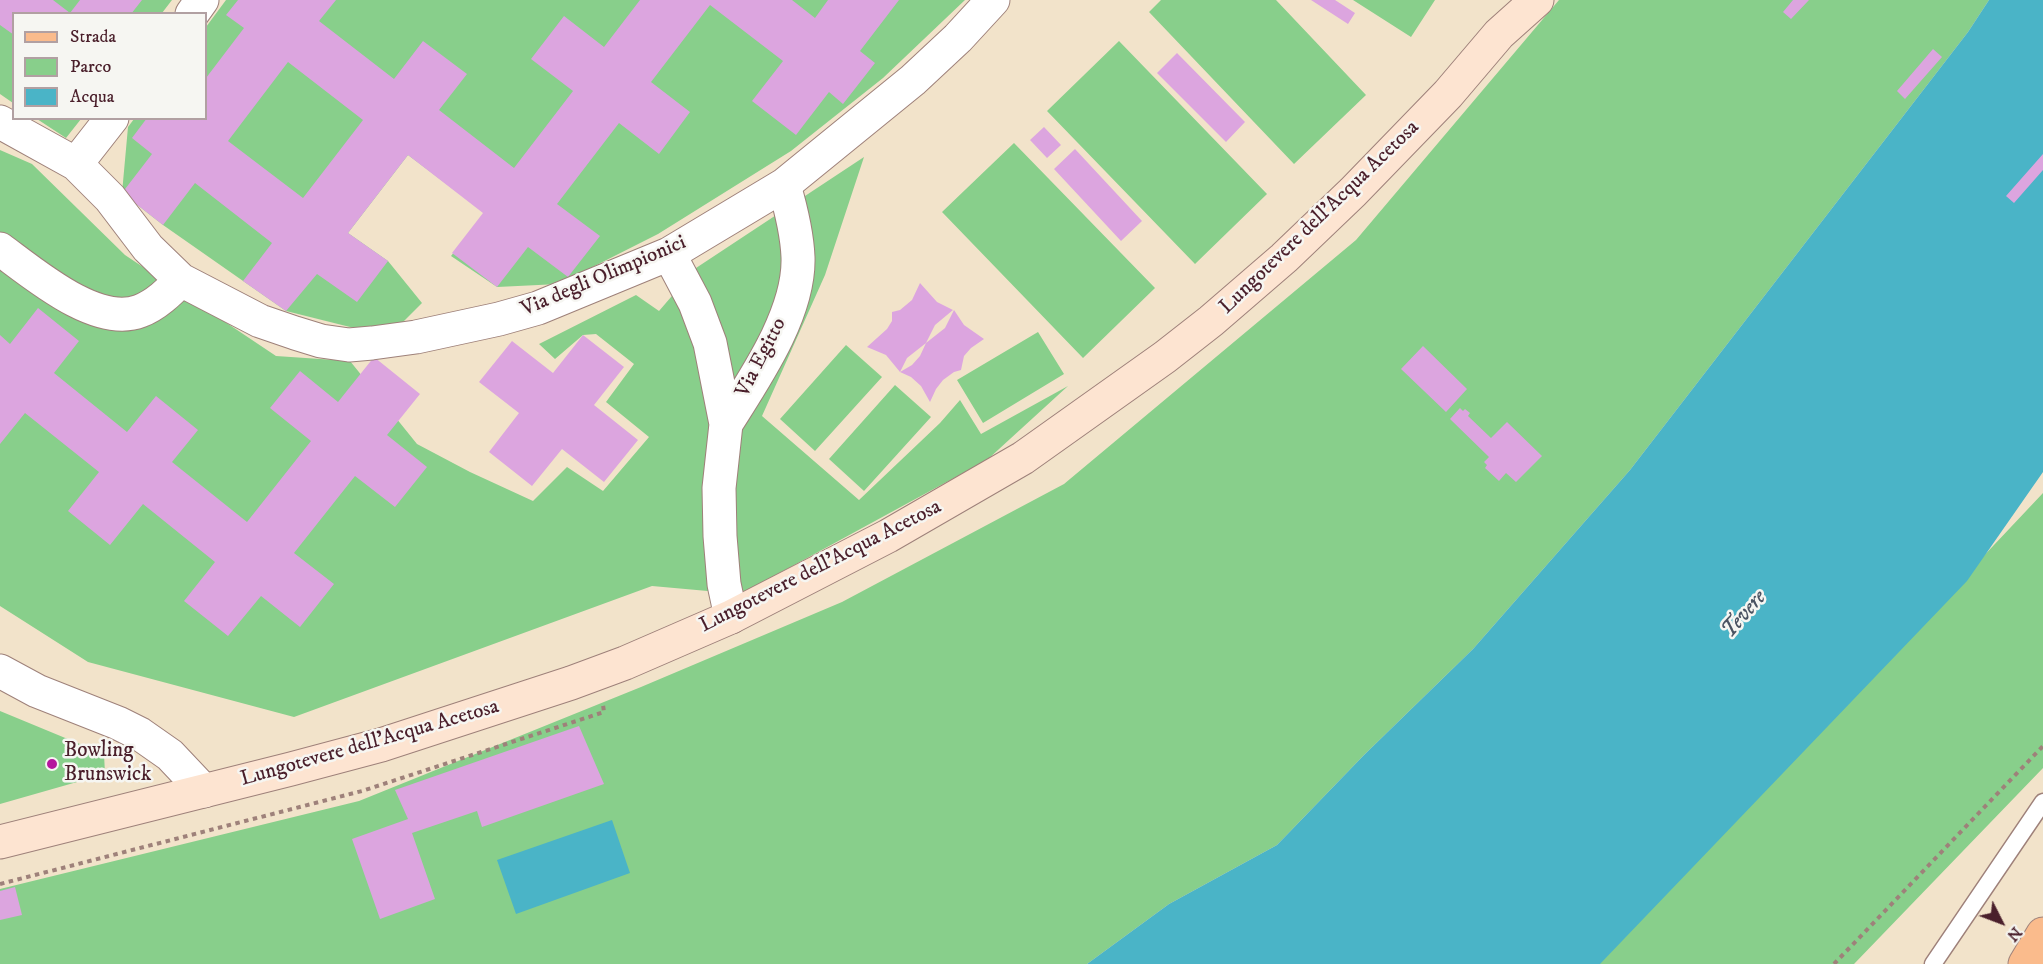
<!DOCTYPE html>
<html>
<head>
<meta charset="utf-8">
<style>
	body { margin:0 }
	#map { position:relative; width:2043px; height:964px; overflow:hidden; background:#f2e3ca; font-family:"IM FELL DW Pica",serif }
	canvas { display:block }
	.legend { position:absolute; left:12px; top:12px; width:195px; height:108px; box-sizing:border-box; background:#f6f6f2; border:2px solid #b1a0a2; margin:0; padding:8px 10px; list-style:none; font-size:18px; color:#4a1f2b }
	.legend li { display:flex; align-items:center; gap:12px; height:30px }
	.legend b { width:30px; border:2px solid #b1a0a2 }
	.north { position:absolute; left:1971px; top:892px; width:60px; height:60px; -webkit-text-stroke:4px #f6f6f2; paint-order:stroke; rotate:132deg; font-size:16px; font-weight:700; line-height:24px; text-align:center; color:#4a1f2b }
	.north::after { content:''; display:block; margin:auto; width:21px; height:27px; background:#4a1f2b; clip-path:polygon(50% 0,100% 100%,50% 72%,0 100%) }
</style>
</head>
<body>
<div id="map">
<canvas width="2043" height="964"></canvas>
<ul class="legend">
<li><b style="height:8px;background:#fabb8c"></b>Strada</li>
<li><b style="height:16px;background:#88cf8b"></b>Parco</li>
<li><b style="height:16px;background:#4ab4c7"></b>Acqua</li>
</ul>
<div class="north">N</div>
</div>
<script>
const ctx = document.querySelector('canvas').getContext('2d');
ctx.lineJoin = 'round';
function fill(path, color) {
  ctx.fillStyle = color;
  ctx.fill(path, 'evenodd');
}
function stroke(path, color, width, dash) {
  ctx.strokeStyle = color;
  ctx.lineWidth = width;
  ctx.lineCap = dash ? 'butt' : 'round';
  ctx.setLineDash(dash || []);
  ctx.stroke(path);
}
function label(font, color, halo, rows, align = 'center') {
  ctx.font = font + ' "IM FELL DW Pica",serif';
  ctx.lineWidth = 5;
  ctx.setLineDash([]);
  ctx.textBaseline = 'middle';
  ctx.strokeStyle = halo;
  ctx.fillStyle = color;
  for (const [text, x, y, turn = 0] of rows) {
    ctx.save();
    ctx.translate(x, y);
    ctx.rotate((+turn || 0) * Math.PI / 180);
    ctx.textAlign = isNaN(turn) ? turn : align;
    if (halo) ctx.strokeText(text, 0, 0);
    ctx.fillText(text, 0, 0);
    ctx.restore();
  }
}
fill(new Path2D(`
	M0,0H172L162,13L14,14L13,103L0,94Z
	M226,0H965L883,78L791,151L658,234L559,284L497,287L451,256L485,213L408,155L348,233L388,261L422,303L397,328L362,330L286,311L163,225L122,193L128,127L134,119L206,118V27Z
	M1161,0H1276L1366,95L1294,164L1149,12Z
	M1353,0H1435L1411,37Z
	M1559,0H1989L1968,32L1630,470L1473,649L1364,755L1277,845L1169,904L1087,964H0V889L359,801L641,687L842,602L1064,484L1356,240Z
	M1119,41L1267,194L1195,264L1047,111Z
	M37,119H81L66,138Z
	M1014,143L1155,288L1083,358L942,212Z
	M0,150L32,164L125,255L276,356L350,361L417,444L470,472L533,501L567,467L603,491L649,437L606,402L634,364L596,334L583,335L555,359L539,344L636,295L659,311L696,268L864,157L825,275L762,416L859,500L940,423L960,400L981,434L1068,386L987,460L741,594L652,586L294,717L88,662L0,606Z
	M1038,332L1064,374L983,423L957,380Z
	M846,345L882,377L815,451L780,419Z
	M895,385L931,417L864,491L829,459Z
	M2043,493V768L1854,964H1599Z
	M0,711L104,754L105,774L0,804Z`), '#88cf8b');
fill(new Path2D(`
	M1989,0H2043V472L1967,581L1600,964H1087L1169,904L1277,845L1364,755L1473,649L1630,470L1968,32Z
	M612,820L630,873L516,914L497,860Z`), '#4ab4c7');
fill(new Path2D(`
	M0,0H53L70,13L80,0H142L131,14H14V35L0,25Z
	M238,0H336L319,21L394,79L423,41L467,74L439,110L514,168L573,91L531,59L564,16L604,47L640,0H792L815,18L828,0H899L860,51L875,63L843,104L829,92L796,135L752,101L783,61L710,5L651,82L690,112L659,154L619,123L557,204L600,236L568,277L528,247L497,287L452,253L483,213L408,155L348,233L388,261L357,302L317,274L286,311L243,281L272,243L195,183L163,225L122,193L152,154L132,138L147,118H206V78L244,28L226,15ZM288,62L363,120L303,198L228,141Z
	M1311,0H1335L1355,13L1348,24Z
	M1793,0H1809L1791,19L1783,12Z
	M1933,49L1942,57L1905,99L1897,91Z
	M1177,53L1245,122L1226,142L1157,73Z
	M1044,127L1061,145L1047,158L1030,140Z
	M1075,149L1142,221L1121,241L1054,169Z
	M2043,154V170L2014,203L2006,196Z
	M920,283L937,302L953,310L935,325L926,343L907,358L900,372L886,355L867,347L887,329L892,321V312L900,310L912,300Z
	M38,308L79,341L54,373L127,432L156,396L198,430L172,462L247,522L311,441L270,408L300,371L338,402L374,357L420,394L387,435L427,467L395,507L355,476L294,553L334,584L300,627L261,596L228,636L184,601L215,562L143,504L110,545L68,511L99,472L25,413L0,444V335L10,344Z
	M954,310L964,325L984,339L971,348L964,356L961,370L954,372L943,380L936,389L930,402L921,386L911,377L900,372L912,365L920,356L926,343L945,328Z
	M583,335L624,367L594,405L638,440L604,482L562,449L532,486L489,452L519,413L479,382L512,341L553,373Z
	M1423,346L1467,389L1446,412L1401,369Z
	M1460,408L1463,411L1465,409L1470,413L1468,416L1491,438L1507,422L1542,456L1516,482L1506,473L1499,481L1485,468L1487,465L1484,462L1489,457L1450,419Z
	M579,726L604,784L482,827L477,811L412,833L435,899L380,919L352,839L408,819L395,790Z
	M15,887L22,915L0,920V891Z`), '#dca5df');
const lane = new Path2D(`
	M1933,964L2043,802`);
const street = new Path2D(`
	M192,14L202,0
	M0,122L76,164L110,198L148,248L181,280L260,321L295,333L321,341L349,345L372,343L416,337L499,319L538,308L669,254L784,185L913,80L958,38L993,0
	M76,164L112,118
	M0,249C34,274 97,328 140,311C156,305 169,292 181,280
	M669,254L695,303L710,343L726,424L719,488L720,536L724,584L731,617
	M726,424C755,378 800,313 798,257C797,232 791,209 784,185
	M0,671L37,691L118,723L140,734L170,755L204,791`);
const secondary = new Path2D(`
	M0,842L291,769L381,745L571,683L625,663L731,617L888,536L1023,458L1165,357L1211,321L1284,258L1353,192L1448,94L1499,34L1537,0`);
const primary = new Path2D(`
	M2025,964L2043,934`);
stroke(lane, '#9e817a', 19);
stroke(street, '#9e817a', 35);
stroke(secondary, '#9e817a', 35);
stroke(primary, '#9e817a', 35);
stroke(new Path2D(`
	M0,884L362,791L604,712L603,705
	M1834,964L2043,746`), '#9e817a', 4, [4.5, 4.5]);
stroke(lane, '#fff', 16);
stroke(street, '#fff', 33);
stroke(secondary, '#fde4d1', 33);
stroke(primary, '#fabb8c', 33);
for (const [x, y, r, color] of [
	[52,764,6,"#b5179e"]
]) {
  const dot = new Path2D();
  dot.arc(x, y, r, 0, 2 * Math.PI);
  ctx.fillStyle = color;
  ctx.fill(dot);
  stroke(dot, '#f6f6f2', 2);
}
label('21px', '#4a1f2b', '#f6f6f2', [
	["Lungotevere dell'Acqua Acetosa",1320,218,-44],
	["Via degli Olimpionici",604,277,-23],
	["Via Egitto",762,358,-63],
	["Lungotevere dell'Acqua Acetosa",821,567,-27],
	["Lungotevere dell'Acqua Acetosa",370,744,-16]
]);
label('21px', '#4a1f2b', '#f6f6f2', [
	["Bowling",64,752],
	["Brunswick",64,776]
], 'left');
label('italic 22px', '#4a5362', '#f6f6f2', [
	["Tevere",1745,615,-49]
]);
</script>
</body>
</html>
